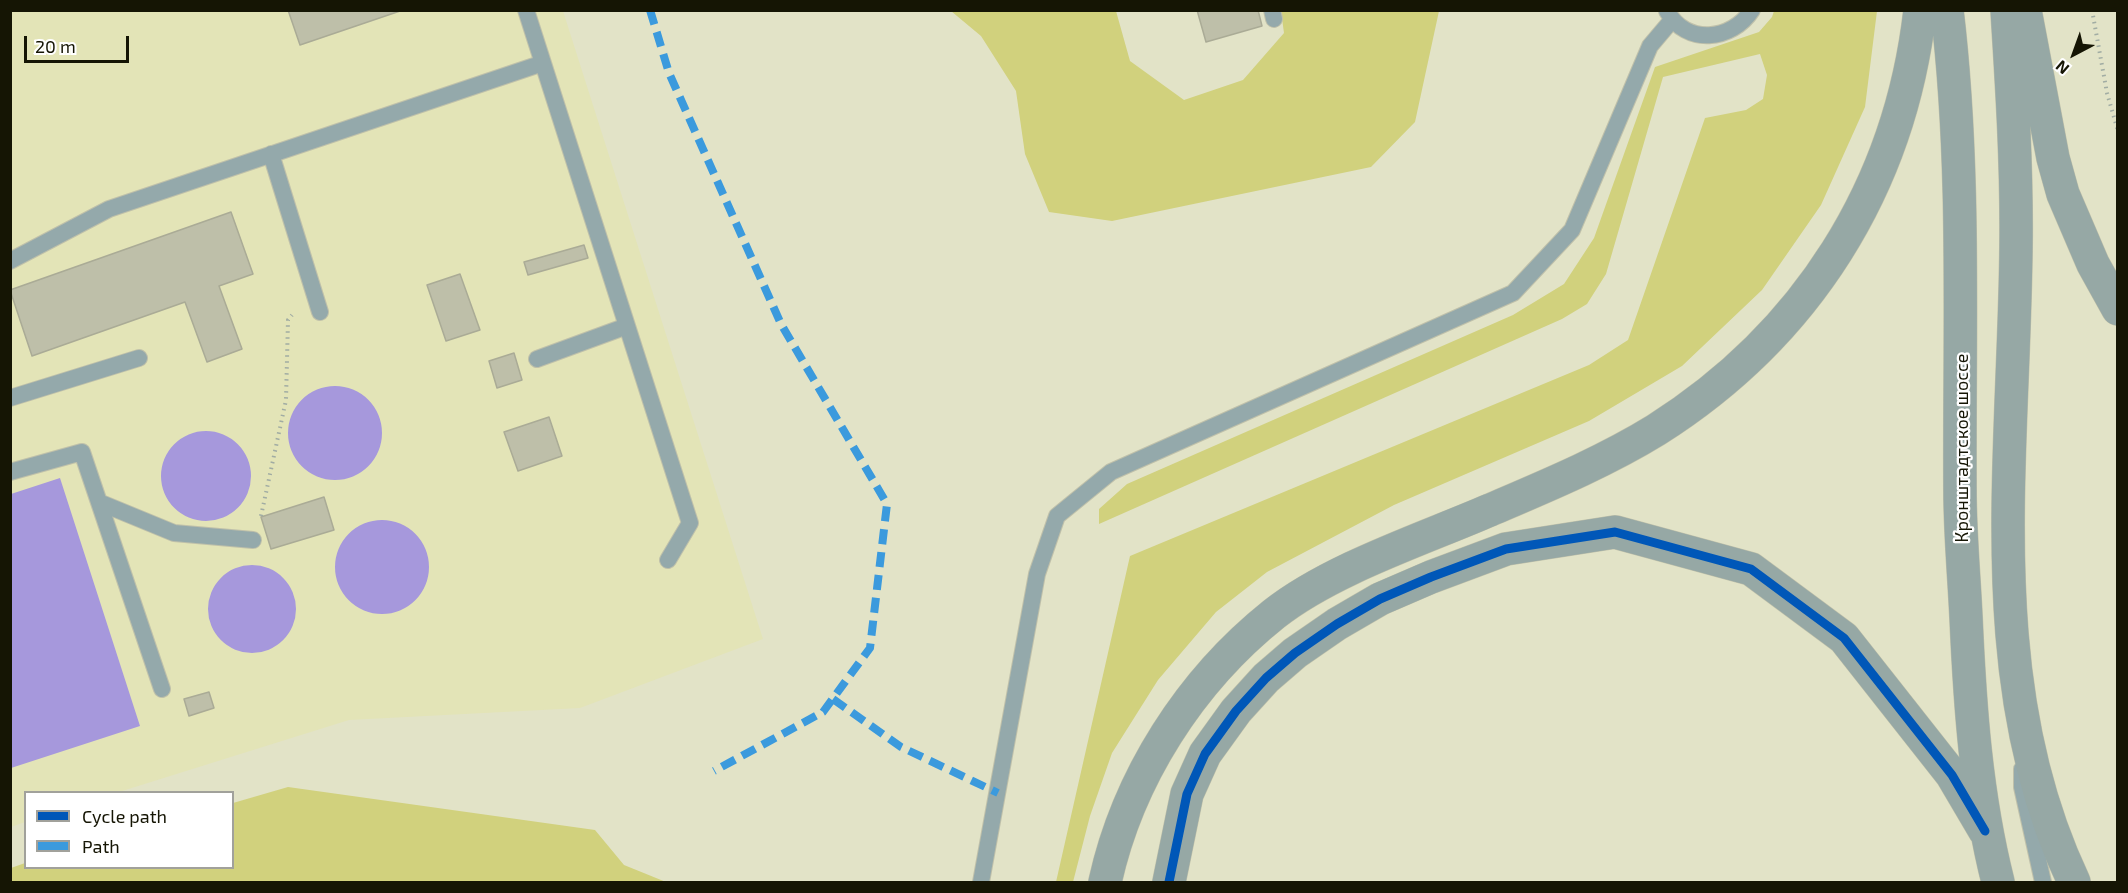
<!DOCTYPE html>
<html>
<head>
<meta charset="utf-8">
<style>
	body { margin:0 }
	#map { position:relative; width:2128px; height:893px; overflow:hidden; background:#e2e3c7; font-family:"Exo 2",sans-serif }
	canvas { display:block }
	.frame { position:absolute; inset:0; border:12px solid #151504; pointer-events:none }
	.legend { position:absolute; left:24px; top:791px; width:210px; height:78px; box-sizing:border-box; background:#fff; border:2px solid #a1a19b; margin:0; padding:8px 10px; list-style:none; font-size:18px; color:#151504 }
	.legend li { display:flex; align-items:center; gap:12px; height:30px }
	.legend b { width:30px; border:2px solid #a1a19b }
	.north { position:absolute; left:2044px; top:24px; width:60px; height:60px; -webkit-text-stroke:4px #fff; paint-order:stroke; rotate:221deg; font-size:16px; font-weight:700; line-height:24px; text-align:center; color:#151504 }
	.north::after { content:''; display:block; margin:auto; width:21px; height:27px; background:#151504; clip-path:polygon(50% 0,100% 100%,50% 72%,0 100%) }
	.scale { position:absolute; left:24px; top:36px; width:105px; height:27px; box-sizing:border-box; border:3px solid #151504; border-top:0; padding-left:8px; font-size:18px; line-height:21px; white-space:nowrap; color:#151504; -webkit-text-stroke:4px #fff; paint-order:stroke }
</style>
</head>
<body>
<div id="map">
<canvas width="2128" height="893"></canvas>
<div class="frame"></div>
<ul class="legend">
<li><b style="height:8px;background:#0057b8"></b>Cycle path</li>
<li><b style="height:8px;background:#3b9add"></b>Path</li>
</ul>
<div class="north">N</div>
<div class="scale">20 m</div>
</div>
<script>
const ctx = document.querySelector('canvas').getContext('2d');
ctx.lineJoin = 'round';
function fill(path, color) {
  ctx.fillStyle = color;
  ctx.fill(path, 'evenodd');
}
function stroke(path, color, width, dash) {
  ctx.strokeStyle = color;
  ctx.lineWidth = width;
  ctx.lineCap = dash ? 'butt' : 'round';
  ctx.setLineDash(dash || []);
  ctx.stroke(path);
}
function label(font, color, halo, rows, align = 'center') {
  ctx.font = font + ' "Exo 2",sans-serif';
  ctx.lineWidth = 4.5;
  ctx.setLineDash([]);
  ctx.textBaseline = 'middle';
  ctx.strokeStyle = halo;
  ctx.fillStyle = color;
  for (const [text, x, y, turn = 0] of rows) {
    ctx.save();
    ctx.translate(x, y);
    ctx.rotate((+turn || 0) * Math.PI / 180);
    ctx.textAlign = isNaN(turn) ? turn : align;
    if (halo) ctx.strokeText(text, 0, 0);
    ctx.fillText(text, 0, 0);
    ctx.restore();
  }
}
fill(new Path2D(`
	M11,11H563L763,639L580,708L349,720L119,792H26L25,822L11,827Z`), '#e3e4b7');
fill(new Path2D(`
	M951,11H1116L1130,61L1184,100L1243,80L1284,33L1281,11H1439L1415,122L1371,167L1112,221L1049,212L1025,154L1016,91L981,36Z
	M1774,11H1877L1865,107L1821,205L1762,290L1682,366L1589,421L1394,505L1267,572L1216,612L1158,680L1112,753L1090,816L1073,882H1056L1130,556L1589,365L1628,340L1705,118L1746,110L1763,99L1767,75L1760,54L1663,77L1606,274L1587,304L1562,319L1099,524V509L1127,484L1513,315L1564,284L1594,238L1655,67L1759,32L1772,17Z
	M288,787L595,830L624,865L666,882H11V868L25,863L26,868H232L233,803Z`), '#d1d17d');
fill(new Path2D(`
	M288 433a47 47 0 1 1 94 0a47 47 0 1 1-94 0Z
	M161 476a45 45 0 1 1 90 0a45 45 0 1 1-90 0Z
	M60,478L140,726L11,768V494Z
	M335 567a47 47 0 1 1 94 0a47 47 0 1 1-94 0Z
	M208 609a44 44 0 1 1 88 0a44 44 0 1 1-88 0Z`), '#a698dc');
const building = new Path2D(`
	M288,10H403L300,45Z
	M1197,10H1258L1262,26L1206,42Z
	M231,212L253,274L219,286L242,349L207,362L185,302L32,356L10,290Z
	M584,245L588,258L528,275L524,262Z
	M460,274L480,330L446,341L427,285Z
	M514,353L522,380L497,388L489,361Z
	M549,417L562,456L518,471L504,432Z
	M324,497L334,530L271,549L261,517Z
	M209,692L214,708L189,716L184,699Z`);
fill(building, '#bebfa9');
stroke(building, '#aaab96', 1.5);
const lane = new Path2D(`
	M526,10L690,523L668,560
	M1272,10L1274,19
	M1667,11C1686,46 1732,41 1752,10
	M271,154L320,312
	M10,261L109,209L543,63
	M537,359L627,326
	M10,398L139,358
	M10,472L82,452L162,689
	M101,503L174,533L253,540
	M2022,769V787L2043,882
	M981,882L1037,574L1057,516L1111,472L1513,293L1572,230L1650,46L1672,20`);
const secondary = new Path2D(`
	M1947,10C1966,169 1959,331 1960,491C1960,533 1964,575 1966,617C1970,707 1976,795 1998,882
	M2007,10C2012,89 2017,168 2016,247C2014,460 1979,683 2074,882
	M2025,10L2053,158L2063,194L2093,264L2118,309
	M1105,882C1128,778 1190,681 1274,614C1331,569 1423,539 1490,510C1546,486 1604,462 1656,430C1806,335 1900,188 1920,10
	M1169,882L1187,794L1205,754L1236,711L1266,678L1295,653L1337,624L1380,599L1431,577L1506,549L1615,532L1751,569L1844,638L1952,775L1985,831`);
stroke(lane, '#bfc0aa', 18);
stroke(secondary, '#bfc0aa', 34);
stroke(new Path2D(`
	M2092,10L2107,93L2118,131
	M261,516L286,400L288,320L292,315`), '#a1aca3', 4, [1.5, 4.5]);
stroke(lane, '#94a9ab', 16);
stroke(secondary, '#96a8a5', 33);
stroke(new Path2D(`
	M650,10L669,73L781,324L887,504L870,648L823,712L714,771
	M833,699L901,747L998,793`), '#3b9add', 8, [15, 8]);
stroke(new Path2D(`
	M1169,882L1187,794L1205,754L1236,711L1266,678L1295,653L1337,624L1380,599L1431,577L1506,549L1615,532L1751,569L1844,638L1952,775L1985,831`), '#0057b8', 9);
label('18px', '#151504', '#fff', [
	["Кронштадтское шоссе",1962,448,-90]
]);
</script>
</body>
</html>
